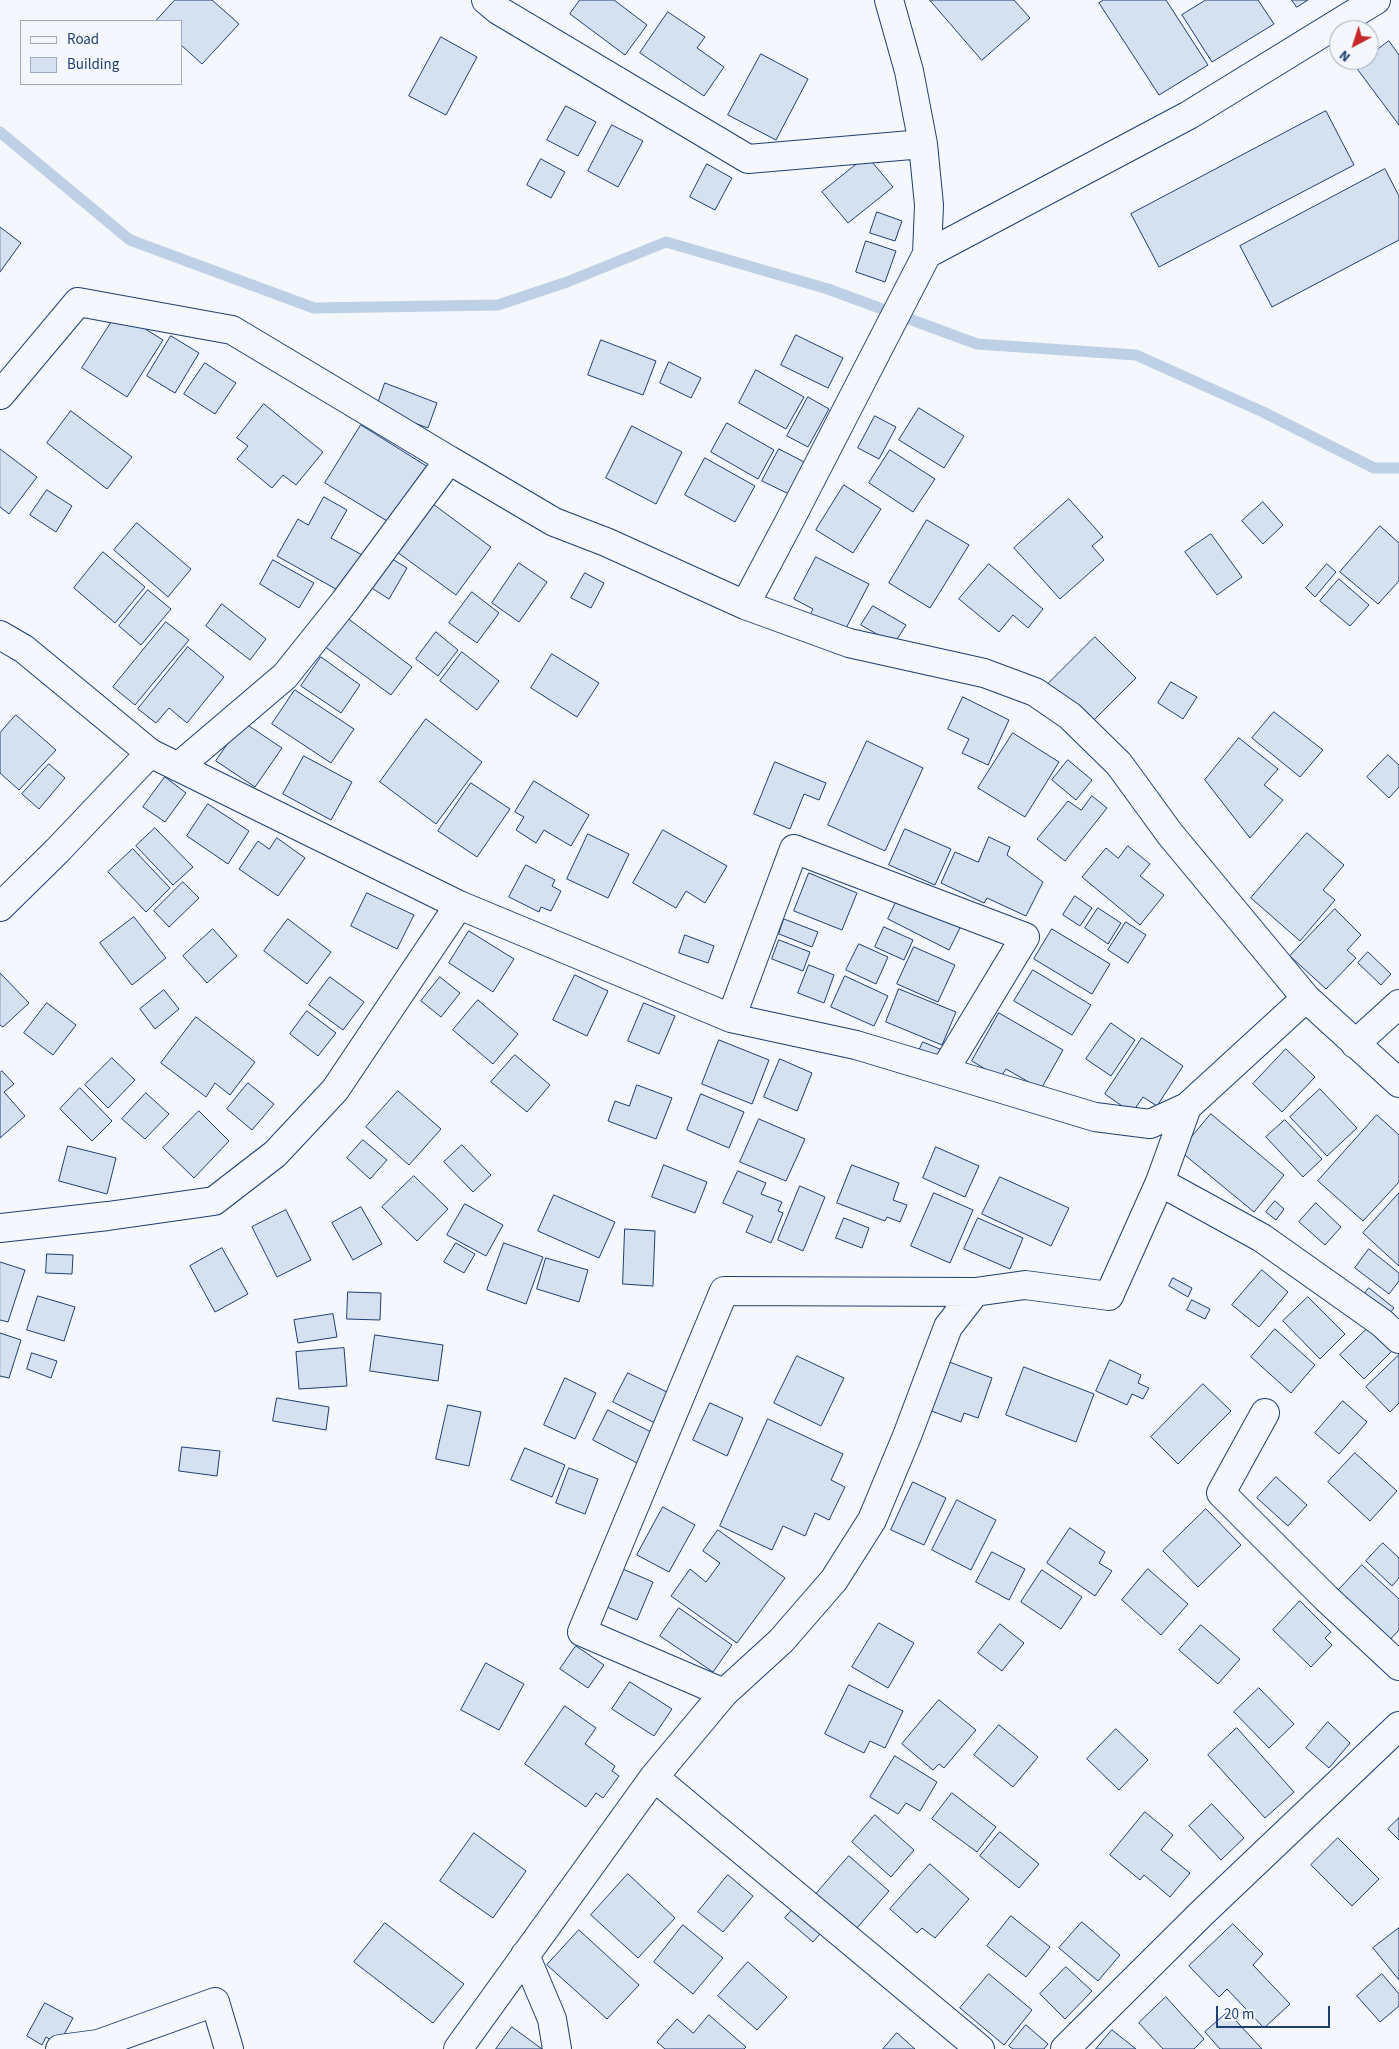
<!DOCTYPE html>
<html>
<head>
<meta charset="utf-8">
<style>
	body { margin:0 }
	#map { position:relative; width:1399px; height:2049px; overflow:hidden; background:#f4f7fb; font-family:"Source Sans 3",sans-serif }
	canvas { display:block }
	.legend { position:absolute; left:20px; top:20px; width:162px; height:65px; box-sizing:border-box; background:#f4f7fb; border:1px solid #9eadc5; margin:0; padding:6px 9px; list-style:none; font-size:15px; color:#1d3f73 }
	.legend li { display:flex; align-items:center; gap:10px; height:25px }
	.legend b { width:25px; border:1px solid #9eadc5 }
	.north { position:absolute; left:1329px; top:20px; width:50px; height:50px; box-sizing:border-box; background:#f4f7fb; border:1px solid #9eadc5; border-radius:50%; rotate:220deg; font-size:14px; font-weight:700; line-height:20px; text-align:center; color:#1d3f73 }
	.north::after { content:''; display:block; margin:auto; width:18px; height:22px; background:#c62828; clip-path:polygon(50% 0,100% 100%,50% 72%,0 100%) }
	.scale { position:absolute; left:1216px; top:2006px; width:114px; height:22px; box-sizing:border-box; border:2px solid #1d3f73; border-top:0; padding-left:6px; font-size:15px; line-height:18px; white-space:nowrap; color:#1d3f73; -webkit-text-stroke:4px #f4f7fb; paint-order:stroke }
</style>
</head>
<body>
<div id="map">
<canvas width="1399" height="2049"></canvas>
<ul class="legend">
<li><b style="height:6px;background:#f4f7fb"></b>Road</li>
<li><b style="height:14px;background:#d5e0f0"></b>Building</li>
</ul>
<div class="north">N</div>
<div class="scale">20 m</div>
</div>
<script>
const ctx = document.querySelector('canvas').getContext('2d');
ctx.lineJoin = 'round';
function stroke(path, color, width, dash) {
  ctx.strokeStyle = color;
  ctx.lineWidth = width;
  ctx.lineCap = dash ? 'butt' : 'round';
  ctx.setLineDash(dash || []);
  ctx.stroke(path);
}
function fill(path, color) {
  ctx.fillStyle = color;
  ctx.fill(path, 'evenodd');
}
stroke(new Path2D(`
	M0,132L130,240L314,308L498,305L567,282L666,242L828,289L977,344L1136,355L1263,412L1374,468H1399`), '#bed0e5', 11);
const building = new Path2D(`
	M175,0H212L239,24L202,64L181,45V21H156Z
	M580,0H614L647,25L625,55L570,14Z
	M930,0H1014L1030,18L982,60Z
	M1104,0H1166L1208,65L1159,95L1099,3Z
	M1206,0H1258L1274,24L1212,62L1182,15Z
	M1292,0H1308L1297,7Z
	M668,12L705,37L697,48L724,67L704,96L640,53Z
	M441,37L477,57L446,115L409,96Z
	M1389,41L1399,55V125L1355,66L1363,60H1369V56Z
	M761,54L808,79L776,140L728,115Z
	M566,106L596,122L578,156L547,140Z
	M1326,111L1354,165L1159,267L1131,214Z
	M612,125L643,141L618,187L588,171Z
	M867,156L893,187L848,223L822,192Z
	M541,159L565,172L551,198L527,185Z
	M707,164L732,178L715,210L690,197Z
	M1385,169L1399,196V240L1272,307L1240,246Z
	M877,212L902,221L895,241L870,233Z
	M0,227L21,243L0,272Z
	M866,241L896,251L885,282L856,272Z
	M118,312L163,340L127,397L82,368Z
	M796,335L843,358L828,388L781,365Z
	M171,336L199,353L175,393L147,376Z
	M601,340L656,361L643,395L588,375Z
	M669,362L701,378L691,398L660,383Z
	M205,363L236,383L215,414L184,394Z
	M756,370L804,397L786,429L739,403Z
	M385,383L437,403L428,428L376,409Z
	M808,397L829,409L808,447L787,436Z
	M264,404L323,452L296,485L283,475L272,488L237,459L248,446L237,438Z
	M919,408L964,436L944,468L899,440Z
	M71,411L132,457L107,489L47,443Z
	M875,416L896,427L879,459L858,448Z
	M727,423L774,450L758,479L711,452Z
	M361,425L428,467L392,524L325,483Z
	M632,426L682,452L656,504L606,478Z
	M0,449L37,477L9,514L0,507Z
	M779,449L806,463L789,494L762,481Z
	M890,450L935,479L913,512L869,483Z
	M705,458L755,486L735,522L685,495Z
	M844,485L881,509L853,553L816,530Z
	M47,490L72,506L56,532L30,515Z
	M324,497L347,510L331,538L364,556L343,593L277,556L298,519L308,525Z
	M1069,499L1103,537L1092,546L1104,560L1060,599L1014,548Z
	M1263,502L1283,525L1263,544L1242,521Z
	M433,504L491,547L456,595L397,552Z
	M927,520L969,545L930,608L889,583Z
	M137,523L191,569L168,597L114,550Z
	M1380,526L1399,543V581L1378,604L1340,572Z
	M1211,534L1242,577L1217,595L1185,552Z
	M103,552L145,587L115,623L74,588Z
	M389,557L407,568L389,599L370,587Z
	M816,557L869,584L843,634L809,617L813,609L794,599Z
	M273,560L314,583L299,608L260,584Z
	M519,563L547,582L519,622L492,603Z
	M989,564L1043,609L1028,628L1013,615L999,632L959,599Z
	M1327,564L1336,572L1315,597L1306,588Z
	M585,573L604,583L591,608L571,598Z
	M1339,579L1369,605L1350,626L1320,601Z
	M148,590L171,609L141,645L119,626Z
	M472,592L499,613L477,643L449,623Z
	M222,604L266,639L250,660L206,626Z
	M873,606L906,625L894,644L861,625Z
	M346,617L412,667L391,695L324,646Z
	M166,622L189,640L135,705L113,687Z
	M436,632L458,650L438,676L416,659Z
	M1095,637L1136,678L1089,725L1048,684Z
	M188,647L224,677L187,723L169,708L156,723L138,709Z
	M462,652L499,681L477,710L440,681Z
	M552,654L599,683L577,717L531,688Z
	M321,657L360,685L341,713L301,686Z
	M1171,682L1197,697L1183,719L1158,703Z
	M295,690L354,729L331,763L272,724Z
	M963,697L1009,720L988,765L962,753L969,739L948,729Z
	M1274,712L1323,750L1300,777L1252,738Z
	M16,715L56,750L19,790L0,773V733Z
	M426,719L482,762L436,824L380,782Z
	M243,722L282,748L255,787L216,761Z
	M1013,733L1059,762L1025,817L978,788Z
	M1239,738L1278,769L1264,785L1283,800L1250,838L1205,780Z
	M867,741L923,768L885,851L828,825Z
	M1388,755L1399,765V787L1389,798L1367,777Z
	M304,756L352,782L331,820L283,794Z
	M1068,760L1092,780L1076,800L1052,780Z
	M775,762L826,783L819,800L804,794L790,829L754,814Z
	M49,764L65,778L39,809L22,794Z
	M165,777L186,793L165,822L143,807Z
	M534,781L589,815L571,846L544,830L536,843L516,830L524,817L515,812Z
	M471,783L510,809L477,857L438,831Z
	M1092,796L1107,808L1065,861L1037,839L1068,801L1081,810Z
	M208,804L249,831L228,864L187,836Z
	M155,828L193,867L173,885L136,846Z
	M905,829L951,849L935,885L889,865Z
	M663,830L727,866L705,903L686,891L676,908L633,883Z
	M1307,833L1344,865L1323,890L1335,900L1300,941L1251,898Z
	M588,834L629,854L608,898L567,879Z
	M989,837L1010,847L1007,855L1043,882L1026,916L987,898L984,903L941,883L955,852L978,862Z
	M277,838L305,858L278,896L239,869L258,841L269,849Z
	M1128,846L1150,864L1140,876L1164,895L1140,925L1082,877L1106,848L1118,858Z
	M133,849L170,888L146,912L108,872Z
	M526,865L555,880L552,886L561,891L551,911L541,907L539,912L509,897Z
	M809,873L857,893L842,930L794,911Z
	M906,881L968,912L949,950L888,919Z
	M183,882L199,898L169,927L154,911Z
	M367,893L414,915L397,949L351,926Z
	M1075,896L1092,908L1080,926L1063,915Z
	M1098,908L1121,923L1108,944L1085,928Z
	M1335,909L1361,935L1347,950L1356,958L1326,989L1290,956Z
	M134,917L166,958L132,985L100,943Z
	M288,919L331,952L307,984L264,951Z
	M784,919L818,932L812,947L779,934Z
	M1126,922L1146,935L1128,963L1108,950Z
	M884,927L913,940L904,960L875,947Z
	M213,929L237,956L207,983L183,956Z
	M1052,929L1110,964L1092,994L1034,959Z
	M469,931L514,959L493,992L449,963Z
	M685,935L714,946L708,963L679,953Z
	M779,940L810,952L803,971L772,959Z
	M859,944L888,957L876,984L846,970Z
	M914,947L955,965L938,1002L897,984Z
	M1368,952L1391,974L1381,985L1358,963Z
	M809,965L834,975L824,1003L798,993Z
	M1033,970L1091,1005L1072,1035L1014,1001Z
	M0,973L29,1003L3,1027L0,1025Z
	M575,975L608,991L587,1036L553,1020Z
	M845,976L888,996L874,1026L831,1007Z
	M330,977L364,1002L343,1030L309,1005Z
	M440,977L460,993L441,1017L421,1001Z
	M899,989L956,1012L942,1045L886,1022Z
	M164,990L179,1009L155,1029L140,1009Z
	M478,1000L518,1034L493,1064L453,1030Z
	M47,1003L76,1025L53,1055L24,1033Z
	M644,1003L675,1016L659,1054L628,1041Z
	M307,1011L336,1033L318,1056L290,1034Z
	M999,1013L1063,1050L1041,1089L1006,1069L1000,1078L972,1061Z
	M196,1017L255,1062L230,1095L215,1083L206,1097L161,1063Z
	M1111,1023L1135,1040L1111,1076L1086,1059Z
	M1142,1038L1183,1066L1157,1106L1143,1097L1132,1113L1105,1094Z
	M719,1040L769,1060L752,1104L702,1084Z
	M923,1042L942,1050L937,1063L917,1055Z
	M1286,1049L1315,1077L1282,1112L1253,1084Z
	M515,1055L550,1085L527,1112L491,1082Z
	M112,1058L135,1080L108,1108L85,1085Z
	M780,1059L812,1073L797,1111L764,1097Z
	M2,1071L14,1084L4,1092L25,1116L0,1138V1073Z
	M248,1083L274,1104L252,1130L227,1109Z
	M637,1085L672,1098L656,1139L608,1121L615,1101L629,1106Z
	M80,1088L112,1121L92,1141L60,1109Z
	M1320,1089L1357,1128L1327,1156L1290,1117Z
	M398,1091L441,1129L409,1165L366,1127Z
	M146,1093L169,1114L145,1139L122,1119Z
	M701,1094L744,1112L729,1148L687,1130Z
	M199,1111L229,1141L194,1178L163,1148Z
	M1211,1114L1284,1175L1254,1212L1180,1151Z
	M1377,1115L1399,1135V1182L1363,1221L1318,1181Z
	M759,1119L805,1139L786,1181L740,1162Z
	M1285,1120L1322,1159L1303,1177L1266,1137Z
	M363,1140L387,1160L370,1179L347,1158Z
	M462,1145L491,1175L473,1192L444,1162Z
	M68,1146L116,1158L107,1194L59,1181Z
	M936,1147L979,1166L965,1197L923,1178Z
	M664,1165L707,1182L695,1213L652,1197Z
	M852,1165L899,1183L893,1200L907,1205L900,1222L887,1217L885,1221L837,1203Z
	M738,1171L766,1183L761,1194L782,1202L778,1211L783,1213L771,1243L746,1232L753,1216L723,1203Z
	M414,1176L448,1209L417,1241L382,1207Z
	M1000,1177L1069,1208L1051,1246L982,1214Z
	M800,1186L825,1197L803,1251L778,1240Z
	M934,1193L973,1210L950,1263L911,1246Z
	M1399,1193V1266L1363,1233Z
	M554,1195L615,1222L599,1258L538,1231Z
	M1275,1201L1284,1209L1276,1220L1266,1212Z
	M1316,1203L1341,1227L1325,1245L1299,1222Z
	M465,1204L503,1225L486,1256L447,1235Z
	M361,1207L382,1244L353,1260L332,1223Z
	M286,1210L311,1260L277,1277L252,1227Z
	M844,1218L869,1228L862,1248L836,1238Z
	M978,1218L1023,1238L1010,1269L964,1249Z
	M625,1229L655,1231L653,1286L623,1284Z
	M456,1243L475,1254L464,1273L444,1262Z
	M504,1243L543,1257L526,1304L487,1290Z
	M222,1248L248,1294L215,1312L190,1266Z
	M1369,1249L1399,1273V1281L1389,1294L1355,1268Z
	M47,1254L73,1255L72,1274L46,1273Z
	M546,1258L588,1270L579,1302L537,1289Z
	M0,1262L25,1270L8,1322L0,1320Z
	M1262,1270L1288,1292L1259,1327L1232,1305Z
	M1173,1278L1192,1288L1188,1297L1169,1286Z
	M1369,1288L1394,1308L1383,1321L1359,1301Z
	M348,1292L381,1293L380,1320L347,1319Z
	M38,1296L75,1307L64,1341L27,1330Z
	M1308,1297L1345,1334L1320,1359L1283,1321Z
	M1192,1300L1210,1309L1205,1319L1187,1310Z
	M333,1314L337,1337L298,1343L294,1320Z
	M1369,1327L1392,1351L1364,1379L1340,1355Z
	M1275,1329L1315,1365L1291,1393L1251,1357Z
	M0,1333L21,1340L9,1378L0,1376Z
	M375,1335L443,1345L438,1381L370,1371Z
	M344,1348L347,1386L299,1389L296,1352Z
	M32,1353L57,1361L51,1378L27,1369Z
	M1399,1355V1403L1390,1412L1366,1387Z
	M797,1356L844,1378L821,1426L774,1403Z
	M944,1360L992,1378L978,1418L964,1413L961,1422L926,1409Z
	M1110,1360L1141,1375L1138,1383L1149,1388L1143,1399L1132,1394L1127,1405L1096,1391Z
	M1024,1367L1094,1394L1076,1442L1006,1415Z
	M628,1373L671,1394L657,1424L613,1402Z
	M565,1378L596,1393L575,1439L544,1425Z
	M1203,1384L1231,1411L1178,1464L1151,1437Z
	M277,1398L329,1407L326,1430L273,1421Z
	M1343,1401L1367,1422L1339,1454L1315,1433Z
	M710,1403L743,1418L727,1456L693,1440Z
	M448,1405L481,1412L469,1466L436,1459Z
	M608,1410L653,1433L637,1463L593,1440Z
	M768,1419L843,1454L831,1480L845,1487L829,1520L815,1513L805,1536L783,1526L772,1550L720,1526Z
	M182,1447L220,1451L217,1476L179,1471Z
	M525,1448L565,1465L552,1497L511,1480Z
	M1355,1453L1397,1491L1370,1521L1328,1482Z
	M569,1468L598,1479L585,1514L556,1503Z
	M1276,1477L1307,1505L1288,1526L1257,1498Z
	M913,1482L946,1498L924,1545L891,1530Z
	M957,1500L996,1520L971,1570L932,1550Z
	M663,1507L695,1525L669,1572L637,1555Z
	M1206,1509L1241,1545L1198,1587L1163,1551Z
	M1070,1528L1105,1552L1099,1563L1112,1571L1095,1596L1047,1563Z
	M718,1530L785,1578L737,1643L671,1596L690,1569L706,1582L720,1563L703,1551Z
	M1383,1543L1399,1558V1578L1392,1586L1366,1561Z
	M992,1552L1025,1569L1009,1600L976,1582Z
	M609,1563L653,1582L637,1620L593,1601Z
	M1362,1565L1399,1599V1630L1387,1643L1334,1595Z
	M1148,1569L1188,1604L1161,1635L1122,1600Z
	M1042,1570L1082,1597L1061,1629L1021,1602Z
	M1300,1601L1331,1632L1325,1638L1332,1645L1311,1667L1273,1630Z
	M679,1608L732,1645L713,1672L660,1636Z
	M879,1623L914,1643L888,1688L852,1667Z
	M1000,1624L1024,1643L1002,1671L978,1653Z
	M1201,1625L1240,1659L1218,1684L1179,1650Z
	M576,1646L604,1665L588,1688L560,1669Z
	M486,1663L524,1684L499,1730L461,1710Z
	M630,1682L672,1709L654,1736L612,1709Z
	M849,1685L903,1711L885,1748L870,1741L864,1753L825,1734Z
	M1259,1688L1294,1724L1269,1748L1234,1712Z
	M939,1700L976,1730L944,1768L939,1764L933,1770L902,1744Z
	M565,1706L596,1728L585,1744L615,1766L612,1771L619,1776L603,1798L596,1793L586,1807L525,1764Z
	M1328,1722L1350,1743L1329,1768L1306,1748Z
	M999,1725L1038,1757L1013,1787L974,1755Z
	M1237,1728L1294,1792L1265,1818L1208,1755Z
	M1116,1729L1148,1760L1119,1790L1087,1759Z
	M895,1756L937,1782L920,1811L906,1803L898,1814L870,1797Z
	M952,1793L996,1827L977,1852L932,1819Z
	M1212,1804L1244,1838L1221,1860L1189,1826Z
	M1145,1812L1173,1835L1161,1850L1190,1873L1170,1897L1144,1875L1140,1880L1110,1855Z
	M875,1815L914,1850L891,1877L852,1842Z
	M1399,1818V1840L1388,1829Z
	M1000,1832L1039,1864L1019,1888L980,1856Z
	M474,1833L526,1871L493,1918L440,1881Z
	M1338,1838L1379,1879L1352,1906L1311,1865Z
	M849,1856L889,1891L856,1929L816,1894Z
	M930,1864L969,1899L935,1938L922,1928L917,1933L890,1909Z
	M628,1874L675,1918L638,1958L591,1915Z
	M728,1875L753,1896L723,1932L698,1912Z
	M799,1902L827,1926L813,1942L785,1918Z
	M1011,1916L1050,1947L1026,1977L987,1946Z
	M1082,1922L1120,1955L1098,1981L1059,1948Z
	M385,1923L464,1984L433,2023L354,1962Z
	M1233,1924L1263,1954L1253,1965L1290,2004L1264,2028L1227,1989L1219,1997L1189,1966Z
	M683,1925L723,1958L693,1994L654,1962Z
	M1399,1928V1980L1373,1948Z
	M579,1930L639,1985L607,2019L547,1965Z
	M748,1962L787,1997L757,2030L718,1996Z
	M1066,1967L1092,1991L1065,2019L1040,1994Z
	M989,1974L1032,2010L1004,2045L960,2008Z
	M1382,1974L1399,1994V2006L1380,2022L1357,1996Z
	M1166,1997L1204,2039L1194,2049H1163L1139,2023Z
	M45,2003L73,2018L59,2044L46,2037L42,2045L27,2036Z
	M1228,2012L1262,2049H1220L1205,2032Z
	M709,2015L746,2047L744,2049H665L657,2042L677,2019L693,2033Z
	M1026,2025L1048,2044L1044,2049H1013L1009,2046Z
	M512,2027L542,2049H496Z
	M1112,2030L1136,2049H1096Z
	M897,2033L915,2049H883Z`);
fill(building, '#d5e0f0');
stroke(building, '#1d3f73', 1);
const minor = new Path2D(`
	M486,0L498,10L748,159L923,144
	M889,0L909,71L923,144L929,205L927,254L789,522L745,605L849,643L984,673L1035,692L1070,716L1119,764L1170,834L1306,998L1399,1083
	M927,254L1189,115L1376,0
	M0,395L78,302L232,330L449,460
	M0,635L24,649L150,753L459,905L731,1018L856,1045L1095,1117L1150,1124L1187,1107L1306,998
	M178,767L285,676L345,601L449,460L554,522L606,542L745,605
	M0,907L57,851L150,753
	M731,1018L794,849L1025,937L944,1071
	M1355,1044L1399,1004
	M1160,1182L1262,1238L1382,1323L1399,1339
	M0,1228L108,1216L214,1201L275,1154L335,1090L459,905
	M1265,1413L1221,1493L1326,1598L1399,1666
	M724,1693L582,1632L724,1291L975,1292
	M654,1777L980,2049
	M525,1955L552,2019L557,2049
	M60,2049L98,2044L215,2002L229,2049
	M458,2049L654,1777L724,1693L781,1641L834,1580L872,1520L907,1436L948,1327L975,1292L1025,1285L1109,1296L1160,1182L1187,1107
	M1065,2049L1202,1913L1399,1726`);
stroke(minor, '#1d3f73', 30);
stroke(minor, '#f4f7fb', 28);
</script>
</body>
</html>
